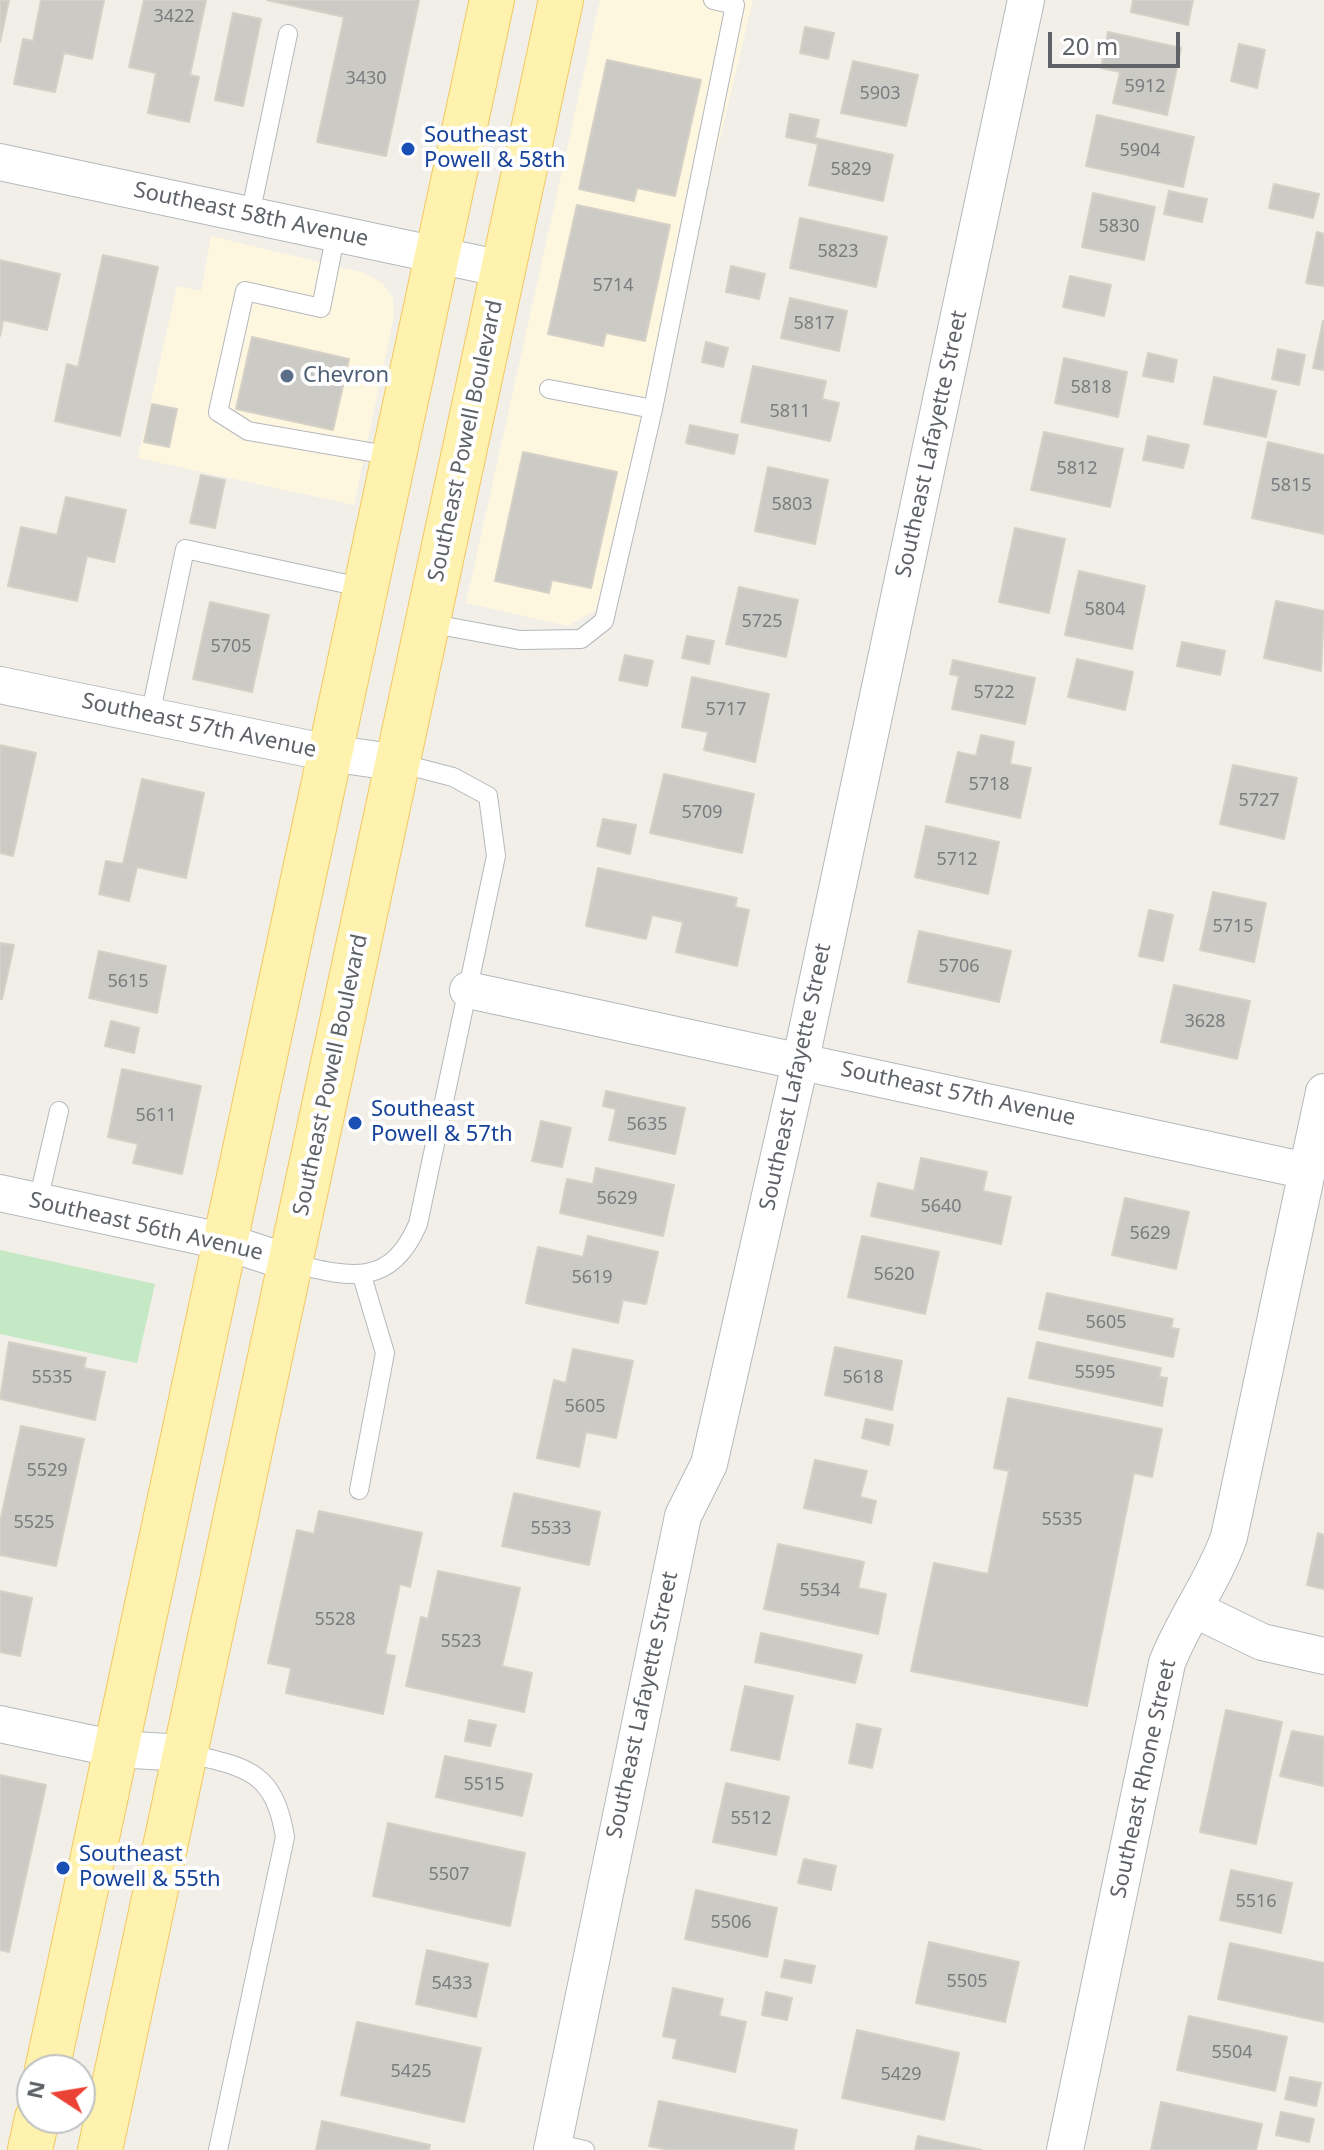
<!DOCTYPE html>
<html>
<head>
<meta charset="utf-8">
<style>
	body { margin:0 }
	#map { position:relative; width:1324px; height:2150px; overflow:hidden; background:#f1efe8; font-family:"Noto Sans",sans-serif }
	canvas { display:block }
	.north { position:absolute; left:16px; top:2054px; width:80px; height:80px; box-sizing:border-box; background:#fff; border:2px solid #bfc1c3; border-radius:50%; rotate:282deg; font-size:22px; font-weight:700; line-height:32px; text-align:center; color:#5f6368 }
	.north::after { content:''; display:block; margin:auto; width:28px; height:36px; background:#ea4335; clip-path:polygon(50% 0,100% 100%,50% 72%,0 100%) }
	.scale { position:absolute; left:1048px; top:32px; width:132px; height:36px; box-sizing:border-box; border:4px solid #5f6368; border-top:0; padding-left:10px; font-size:24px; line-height:28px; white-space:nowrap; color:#5f6368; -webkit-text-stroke:6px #fff; paint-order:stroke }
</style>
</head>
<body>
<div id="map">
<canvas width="1324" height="2150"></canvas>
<div class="north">N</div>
<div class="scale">20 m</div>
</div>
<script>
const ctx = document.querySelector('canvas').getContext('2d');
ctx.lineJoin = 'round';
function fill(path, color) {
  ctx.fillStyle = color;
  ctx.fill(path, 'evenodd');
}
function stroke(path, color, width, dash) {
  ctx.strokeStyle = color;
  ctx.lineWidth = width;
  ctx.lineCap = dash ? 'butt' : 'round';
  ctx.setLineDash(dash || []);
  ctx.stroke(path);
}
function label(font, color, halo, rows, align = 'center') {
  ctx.font = font + ' "Noto Sans",sans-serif';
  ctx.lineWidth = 8;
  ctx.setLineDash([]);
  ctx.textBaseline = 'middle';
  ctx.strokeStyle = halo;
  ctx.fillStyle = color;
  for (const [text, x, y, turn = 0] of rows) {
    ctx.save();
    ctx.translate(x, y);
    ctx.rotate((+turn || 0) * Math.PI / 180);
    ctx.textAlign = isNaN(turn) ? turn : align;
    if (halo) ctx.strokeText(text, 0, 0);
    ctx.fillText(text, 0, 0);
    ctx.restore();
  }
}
fill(new Path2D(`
	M600,0H753L687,277L600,607L568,626L466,603Z
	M211,236L365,273L382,283L393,297L394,316L354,505L138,458L177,286L201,291Z`), '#fef7e0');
fill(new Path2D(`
	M0,1250L155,1284L137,1363L0,1334Z`), '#c5e8c5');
const building = new Path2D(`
	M0,0H9L0,42Z
	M41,0H104L92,59L64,53L55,92L14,84L23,39L33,41Z
	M144,0H206L190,75L199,77L189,122L148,113L156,73L129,67Z
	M267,0H419L386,156L317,142L344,17Z
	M1133,0H1193L1188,25L1131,12Z
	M233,13L261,19L243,106L215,100Z
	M805,27L834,33L828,59L800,53Z
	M1108,32L1181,48L1167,115L1113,103L1120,72L1101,68Z
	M1239,44L1265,50L1257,88L1231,81Z
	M607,60L701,80L675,196L637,188L634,201L579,189Z
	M853,61L918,75L906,126L841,113Z
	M790,114L819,120L815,138L893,155L883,201L809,185L818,144L786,137Z
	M1097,115L1194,137L1183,187L1086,166Z
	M1274,184L1319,194L1313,218L1269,208Z
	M1169,191L1207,199L1202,222L1164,214Z
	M1093,193L1155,207L1144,260L1082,247Z
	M577,205L670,225L645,341L606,333L603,346L548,334Z
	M800,218L887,237L876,287L790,268Z
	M1317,232L1324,234V286L1306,283Z
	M103,255L158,267L120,436L55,421L67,364L78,367Z
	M0,260L60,274L47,330L3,320L0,336Z
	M731,266L765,274L759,299L726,292Z
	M1070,276L1111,285L1104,316L1063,307Z
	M790,298L847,311L839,351L781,338Z
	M1323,321H1324V370L1313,368Z
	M252,337L349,359L333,430L236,409Z
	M706,342L728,348L723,367L702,362Z
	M1278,349L1305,355L1299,385L1272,379Z
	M1148,353L1177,360L1173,382L1143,376Z
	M1064,358L1127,372L1118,417L1055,403Z
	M753,366L826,381L822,399L839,403L830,441L741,422Z
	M1214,377L1276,391L1266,437L1204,424Z
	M152,404L177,409L169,447L144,442Z
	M690,425L738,435L734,454L686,443Z
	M1044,432L1123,449L1110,507L1031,490Z
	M1148,436L1189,445L1183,468L1143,460Z
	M1268,442L1324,455V534L1252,518Z
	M523,452L617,472L591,588L552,580L549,593L495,581Z
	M768,467L828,480L815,544L755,531Z
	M201,475L225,480L215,528L190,523Z
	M66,497L126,510L114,562L87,556L77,601L8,586L21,527L57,535Z
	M1015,528L1065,539L1049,613L999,602Z
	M1079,571L1145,586L1132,649L1065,635Z
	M739,587L798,600L786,657L726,644Z
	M1276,601L1324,611L1321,671L1264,658Z
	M210,602L269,615L252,692L193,679Z
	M687,636L714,641L709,664L682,658Z
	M1182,642L1225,651L1220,675L1177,666Z
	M625,655L653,661L647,686L619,680Z
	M1077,659L1133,672L1125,710L1068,697Z
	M953,660L1035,678L1025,724L952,709L959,676L950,674Z
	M692,677L769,694L755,762L704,750L708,732L682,727Z
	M981,735L1014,742L1010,764L1031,768L1020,818L946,802L958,752L976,756Z
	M0,745L36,753L13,856L0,853Z
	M1233,765L1297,778L1284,839L1220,824Z
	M664,774L754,794L742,853L650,833Z
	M142,779L204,793L186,878L137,867L129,901L99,894L106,861L123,864Z
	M603,819L636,825L630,854L597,846Z
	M926,826L999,842L988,894L915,877Z
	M598,868L737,898L735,907L749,910L737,966L676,952L683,922L652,915L646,939L586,926Z
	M1213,892L1266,903L1254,962L1200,950Z
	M1149,910L1173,915L1163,961L1139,956Z
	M919,931L1011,951L999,1002L908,982Z
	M0,943L14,945L2,999H0Z
	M99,951L166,966L157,1013L89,998Z
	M1174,985L1250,1001L1237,1059L1161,1042Z
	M111,1021L139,1028L134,1053L105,1046Z
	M122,1069L201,1086L182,1174L133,1163L138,1144L108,1137Z
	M606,1091L685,1108L675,1154L609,1140L616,1109L603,1106Z
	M541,1121L571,1128L562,1167L532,1161Z
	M921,1158L987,1172L983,1191L1011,1197L1001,1244L871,1216L878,1183L914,1191Z
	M596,1168L674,1185L663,1236L560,1213L567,1179L593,1184Z
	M1125,1198L1189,1212L1176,1269L1112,1255Z
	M588,1236L658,1252L646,1304L623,1300L618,1323L526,1303L538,1247L583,1257Z
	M862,1236L939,1252L925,1314L848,1297Z
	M1047,1293L1173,1319L1171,1328L1179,1329L1173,1357L1039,1329Z
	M9,1342L86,1358L84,1368L105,1372L95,1420L0,1399Z
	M1037,1342L1161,1368L1159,1377L1167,1378L1162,1406L1029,1378Z
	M835,1347L902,1361L892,1410L825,1395Z
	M573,1349L633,1361L616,1438L586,1432L579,1467L537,1458L554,1380L566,1383Z
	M1008,1398L1162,1429L1152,1477L1134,1473L1087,1706L911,1671L934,1563L988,1574L1009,1471L994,1468Z
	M866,1419L893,1425L889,1445L862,1438Z
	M21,1426L84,1439L56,1566L0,1555V1522Z
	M815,1460L867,1471L860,1497L876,1501L871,1523L804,1508Z
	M514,1493L600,1512L589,1565L502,1546Z
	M319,1511L422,1533L410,1587L400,1584L385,1654L395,1656L383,1714L286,1693L291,1668L268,1663L297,1530L314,1534Z
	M1318,1533L1324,1535V1589L1307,1585Z
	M778,1544L864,1562L858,1588L886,1594L878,1634L764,1609Z
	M438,1571L520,1588L502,1666L532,1673L524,1712L406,1686L421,1617L428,1619Z
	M0,1591L32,1598L20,1656L0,1652Z
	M761,1633L862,1655L855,1683L755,1662Z
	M745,1686L793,1696L779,1760L731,1750Z
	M1226,1710L1282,1722L1256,1844L1200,1832Z
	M469,1720L496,1725L490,1746L465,1741Z
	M857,1724L881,1729L872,1768L849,1763Z
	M1292,1731L1324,1737L1323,1786L1280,1776Z
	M445,1756L532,1774L522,1816L436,1797Z
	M0,1775L46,1785L9,1952L0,1950Z
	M726,1783L789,1797L776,1855L713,1842Z
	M388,1823L525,1853L510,1926L373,1896Z
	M804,1859L836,1866L831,1890L798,1883Z
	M1231,1870L1292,1883L1281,1933L1220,1920Z
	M696,1890L777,1908L767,1957L685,1939Z
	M929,1942L1019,1962L1005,2022L916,2003Z
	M1230,1943L1324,1963V2022L1218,1999Z
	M427,1950L488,1964L476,2017L416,2004Z
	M785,1960L815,1966L811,1983L781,1977Z
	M673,1988L723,1999L719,2016L746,2022L735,2072L673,2058L677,2039L663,2036Z
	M766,1992L792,1998L787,2020L762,2015Z
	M1189,2016L1287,2037L1275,2091L1177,2070Z
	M357,2022L481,2048L464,2122L341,2095Z
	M857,2030L959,2053L944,2120L842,2098Z
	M1290,2077L1321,2083L1316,2106L1285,2099Z
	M659,2101L797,2130L793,2150H669L649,2146Z
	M1161,2102L1262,2124L1256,2150H1151Z
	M1281,2112L1314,2119L1309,2142L1276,2135Z
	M322,2121L430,2145L429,2150H316Z
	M918,2136L982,2150H915Z`);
fill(building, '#cccac5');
stroke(building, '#d6d1c6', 2);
const lane = new Path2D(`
	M250,215L288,34
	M336,233L321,308L245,291L218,412L248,431L393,456
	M653,409L735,5L713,0
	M428,623L520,640L581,639L604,621L653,409L549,389
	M150,716L185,549L365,588
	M38,1201L59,1111
	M290,1263C349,1277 390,1289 418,1224L496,856L488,796L453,777L399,763
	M359,1490L385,1353L362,1276
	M185,1753C246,1767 274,1770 285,1837L218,2150
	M553,2143L585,2150`);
const street = new Path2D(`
	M0,162L503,269
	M0,685L329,753L399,763
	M468,990L1307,1171
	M0,1193L226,1242L290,1263
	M1194,1609L1262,1642L1324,1656
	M0,1724L116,1749L185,1753
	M552,2150L683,1516L709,1464L801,1059L1026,0
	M1065,2150L1167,1663C1184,1619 1213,1582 1229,1537L1324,1092`);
const primary = new Path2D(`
	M47,2070L492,0
	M30,2150L37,2118
	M100,2150L561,0`);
stroke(lane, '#b5b8bc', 20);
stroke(street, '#b5b8bc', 38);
stroke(primary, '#f2c960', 46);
stroke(lane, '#fff', 18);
stroke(street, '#fff', 36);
stroke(primary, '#fff2af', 44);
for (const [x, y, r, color] of [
	[408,149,8,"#1a4fb4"],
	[287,376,8,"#5c6f8a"],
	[355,1123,8,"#1a4fb4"],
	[63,1868,8,"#1a4fb4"]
]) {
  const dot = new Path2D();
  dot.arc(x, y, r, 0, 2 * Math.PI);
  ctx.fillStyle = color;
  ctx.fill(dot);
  stroke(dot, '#fff', 3);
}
label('18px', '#7a7d7f', null, [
	["3422",174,17],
	["3430",366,79],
	["5912",1145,87],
	["5903",880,94],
	["5904",1140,151],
	["5829",851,170],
	["5830",1119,227],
	["5823",838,252],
	["5714",613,286],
	["5817",814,324],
	["5818",1091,388],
	["5811",790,412],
	["5812",1077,469],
	["5815",1291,486],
	["5803",792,505],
	["5804",1105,610],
	["5725",762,622],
	["5705",231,647],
	["5722",994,693],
	["5717",726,710],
	["5718",989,785],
	["5727",1259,801],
	["5709",702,813],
	["5712",957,860],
	["5715",1233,927],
	["5706",959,967],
	["5615",128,982],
	["3628",1205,1022],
	["5611",156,1116],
	["5635",647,1125],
	["5629",617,1199],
	["5640",941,1207],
	["5629",1150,1234],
	["5620",894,1275],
	["5619",592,1278],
	["5605",1106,1323],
	["5595",1095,1373],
	["5535",52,1378],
	["5618",863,1378],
	["5605",585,1407],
	["5529",47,1471],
	["5535",1062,1520],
	["5525",34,1523],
	["5533",551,1529],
	["5534",820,1591],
	["5528",335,1620],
	["5523",461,1642],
	["5515",484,1785],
	["5512",751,1819],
	["5507",449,1875],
	["5516",1256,1902],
	["5506",731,1923],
	["5505",967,1982],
	["5433",452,1984],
	["5504",1232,2053],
	["5425",411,2072],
	["5429",901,2075]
]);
label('22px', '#164399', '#fff', [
	["Southeast",424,136],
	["Powell & 58th",424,161],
	["Southeast",371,1110],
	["Powell & 57th",371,1135],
	["Southeast",79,1855],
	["Powell & 55th",79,1880]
], 'left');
label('22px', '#5f6368', '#fff', [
	["Southeast 58th Avenue",251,215,12],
	["Southeast Powell Boulevard",466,441,-78],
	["Southeast Lafayette Street",932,444,-78],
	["Southeast 57th Avenue",199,726,12],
	["Southeast Powell Boulevard",331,1075,-78],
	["Southeast Lafayette Street",796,1077,-78],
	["Southeast 57th Avenue",958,1094,12],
	["Southeast 56th Avenue",146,1227,13],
	["Southeast Lafayette Street",643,1705,-78],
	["Southeast Rhone Street",1144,1779,-78]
]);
label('22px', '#4e5e75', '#fff', [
	["Chevron",303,376]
], 'left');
</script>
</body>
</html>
